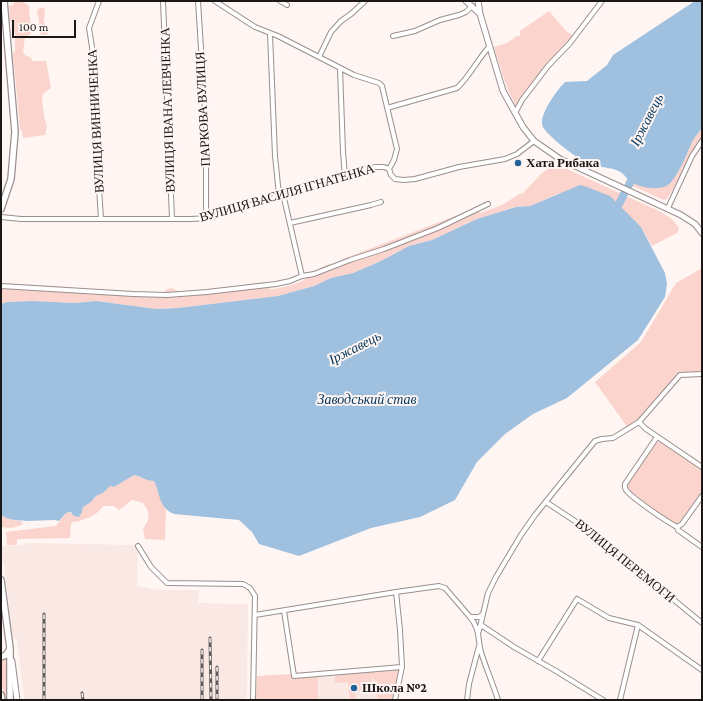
<!DOCTYPE html>
<html>
<head>
<meta charset="utf-8">
<style>
	body { margin:0 }
	#map { position:relative; width:703px; height:701px; overflow:hidden; background:#fff6f4; font-family:"Crimson Pro",serif }
	canvas { display:block }
	.frame { position:absolute; inset:0; border:2px solid #1b1817; pointer-events:none }
	.scale { position:absolute; left:12px; top:20px; width:64px; height:18px; box-sizing:border-box; border:2px solid #1b1817; border-top:0; padding-left:5px; font-size:12px; line-height:14px; white-space:nowrap; color:#1b1817; -webkit-text-stroke:3px #fff6f4; paint-order:stroke }
</style>
</head>
<body>
<div id="map">
<canvas width="703" height="701"></canvas>
<div class="frame"></div>
<div class="scale">100 m</div>
</div>
<script>
const ctx = document.querySelector('canvas').getContext('2d');
ctx.lineJoin = 'round';
function fill(path, color) {
  ctx.fillStyle = color;
  ctx.fill(path, 'evenodd');
}
function stroke(path, color, width, dash) {
  ctx.strokeStyle = color;
  ctx.lineWidth = width;
  ctx.lineCap = dash ? 'butt' : 'round';
  ctx.setLineDash(dash || []);
  ctx.stroke(path);
}
function label(font, color, halo, rows, align = 'center') {
  ctx.font = font + ' "Crimson Pro",serif';
  ctx.lineWidth = 4;
  ctx.setLineDash([]);
  ctx.textBaseline = 'middle';
  ctx.strokeStyle = halo;
  ctx.fillStyle = color;
  for (const [text, x, y, turn = 0] of rows) {
    ctx.save();
    ctx.translate(x, y);
    ctx.rotate((+turn || 0) * Math.PI / 180);
    ctx.textAlign = isNaN(turn) ? turn : align;
    if (halo) ctx.strokeText(text, 0, 0);
    ctx.fillText(text, 0, 0);
    ctx.restore();
  }
}
fill(new Path2D(`
	M26,543L138,545L137,586L158,590H199L198,603L248,604L247,700H24L17,638L13,639L4,563H2L1,555V546L25,545Z
	M390,670L398,671L392,700H315L313,677Z`), '#fae8e4');
fill(new Path2D(`
	M15,1H22L29,6L31,34L25,37L23,52L26,56L31,57L32,61H46L51,88L44,93L42,97L44,116L47,126L45,135L23,138L22,131L20,129L13,53L15,51V35L13,24L10,21L9,6L13,5Z
	M44,7L45,13L44,20L48,34L44,35H41C37,28 41,20 37,14L38,9Z
	M549,11L567,32L574,36L546,65L516,107L507,88L494,47L507,43L517,36H520V31Z
	M702,128V137L696,148L690,154L688,162L683,173L667,199L663,200L631,185L633,182L651,188L676,176L694,138Z
	M557,167L567,169L661,212L672,219L679,228L677,233L652,246L641,227L627,214L560,193L530,206L516,207L477,219L432,240L409,246L381,261L353,273L331,278L314,286L278,296L178,308L157,309L96,301L75,303L32,301L7,302L1,304V283L67,287V292L162,294L167,289L172,288L181,293L204,294L207,291L219,292L220,288L265,282L269,284L270,290C282,287 299,285 308,277H314L320,274L319,270L320,268L329,264L335,269L342,266L343,259L476,208L480,213L502,205L521,193L522,194L542,173L549,168Z
	M702,268V374L680,375L648,413L623,431L626,425L595,382L641,342L676,283Z
	M657,442H660L702,470V494L682,522L677,525L674,524L627,489V485Z
	M134,475C141,477 147,481 154,480L162,503L166,510L165,540L145,539L143,530C149,518 152,515 143,503L132,500L119,510L114,506H103C98,515 83,521 73,522L71,524L70,538L17,539V545H7L6,532L56,526L66,513L82,512L83,507L91,502L96,496L103,493L110,486L114,487Z
	M1,515L9,519L23,522L22,525L11,528L1,527Z
	M8,656V700H6L1,682V659Z
	M396,667L399,672L393,700H377L376,682L372,677L373,691L355,692L356,700H350L348,682L335,683V676L344,675L345,671Z
	M291,674L292,678L318,677V700H256L257,676Z`), '#fbd4cd');
fill(new Path2D(`
	M695,1H702V128C699,132 696,136 693,140C688,151 677,179 668,185C657,191 640,188 630,181C625,177 623,172 616,170C611,168 607,168 602,167C595,166 587,163 582,160C574,156 542,132 542,124C541,112 557,90 565,82L587,81L607,65L613,55Z
	M580,185L587,187L610,196L641,227L665,273L667,284L665,297L638,340L567,398L533,414L505,434L477,462L455,500L420,517L371,528L299,556L259,544L252,532L239,520L174,514C158,507 161,495 154,481C147,481 142,477 134,475L114,487L110,486L103,493L96,496L91,502L83,507L82,512L79,517L74,516L71,512L66,513L59,521L55,520C41,520 13,524 1,515V304L7,302L32,301L75,303L96,301L157,309L178,308L278,296L314,286L331,278L353,273L381,261L409,246L432,240L477,219L516,207L530,206Z`), '#9fc0df');
stroke(new Path2D(`
	M628,187L635,172
	M614,214L624,194`), '#9fc0df', 8);
const minor = new Path2D(`
	M99,1L89,28L92,47L95,86L98,172L101,219
	M163,1L172,219
	M198,1L206,127V208L208,218
	M215,1L255,27L278,36L354,75L379,83L382,86L397,149L394,160L389,169
	M280,1L287,5
	M270,34L275,156L279,195
	M393,36L415,31L440,20L459,15L466,12L472,6
	M319,57L331,32L341,21L351,14L365,1
	M340,69L343,152L345,177
	M387,108L457,88C470,76 477,60 489,47
	M515,113L522,100L548,66L570,43L602,1
	M283,194L302,276
	M668,208L692,156L702,141
	M1,217L21,219H191L208,218L375,167H384L389,169L391,175L395,179L404,180L415,179L459,167L505,159L517,154L534,141
	M290,223L371,205L381,202
	M1,286L133,294L167,295L207,292L276,284L290,281L302,276L314,274L350,260L384,249L438,228L488,204
	M639,422L646,429L702,467
	M657,437L625,484C625,487 624,487 626,490C633,499 666,521 677,527L682,524L702,496
	M546,502L593,533L702,623
	M677,527L678,530L702,547
	M138,546L151,567L167,583L243,584L250,588L255,596L253,700
	M284,611L294,676L402,667
	M255,615L396,592L439,586L445,588L470,617H479L482,615
	M470,617C481,631 477,637 481,652C486,668 493,684 498,700
	M481,625L514,647L556,671L603,700
	M479,631L488,593L496,577L521,535L535,515L595,441L602,439L613,438L639,422L680,375L702,374
	M538,661L577,599L609,618L638,625L702,670
	M395,700L402,667L400,630L396,592
	M467,700L469,684L479,646
	M620,700L638,625`);
const tertiary = new Path2D(`
	M466,1L480,14
	M478,1L480,14L503,91L523,127L534,141L560,159L681,215L695,224L702,233
	M12,661L17,700`);
const secondary = new Path2D(`
	M1,209L11,179L15,132L4,1
	M1,580L10,648V700
	M1,657L6,655L10,649
	M1,695L2,700`);
stroke(minor, '#988f8e', 6);
stroke(tertiary, '#988f8e', 7);
stroke(secondary, '#988f8e', 8);
stroke(minor, '#fff', 4);
stroke(tertiary, '#fff', 5);
stroke(secondary, '#fff', 5.5);
const rail = new Path2D(`
	M210,638L211,700
	M202,650V700
	M217,667V700
	M82,693L83,700
	M44,700V614`);
stroke(rail, '#605b5a', 3);
stroke(rail, '#fff6f4', 1.5, [4.5]);
for (const [x, y, r, color] of [
	[518,163,4,"#216298"],
	[354,688,4,"#216298"]
]) {
  const dot = new Path2D();
  dot.arc(x, y, r, 0, 2 * Math.PI);
  ctx.fillStyle = color;
  ctx.fill(dot);
  stroke(dot, '#fff6f4', 1.5);
}
label('13px', '#1b1817', '#fff6f4', [
	["ПАРКОВА ВУЛИЦЯ",203,109,-93],
	["ВУЛИЦЯ ІВАНА ЛЕВЧЕНКА",168,110,-92],
	["ВУЛИЦЯ ВИННИЧЕНКА",96,121,-93],
	["ВУЛИЦЯ ВАСИЛЯ ІГНАТЕНКА",287,193,-16],
	["ВУЛИЦЯ ПЕРЕМОГИ",625,561,39]
]);
label('bold 13px', '#1b1817', '#fff6f4', [
	["Хата Рибака",526,163],
	["Школа №2",362,688]
], 'left');
label('italic 14px', '#00355d', '#fff6f4', [
	["Іржавець",647,120,-63],
	["Іржавець",355,348,-27],
	["Заводський став",367,400]
]);
</script>
</body>
</html>
